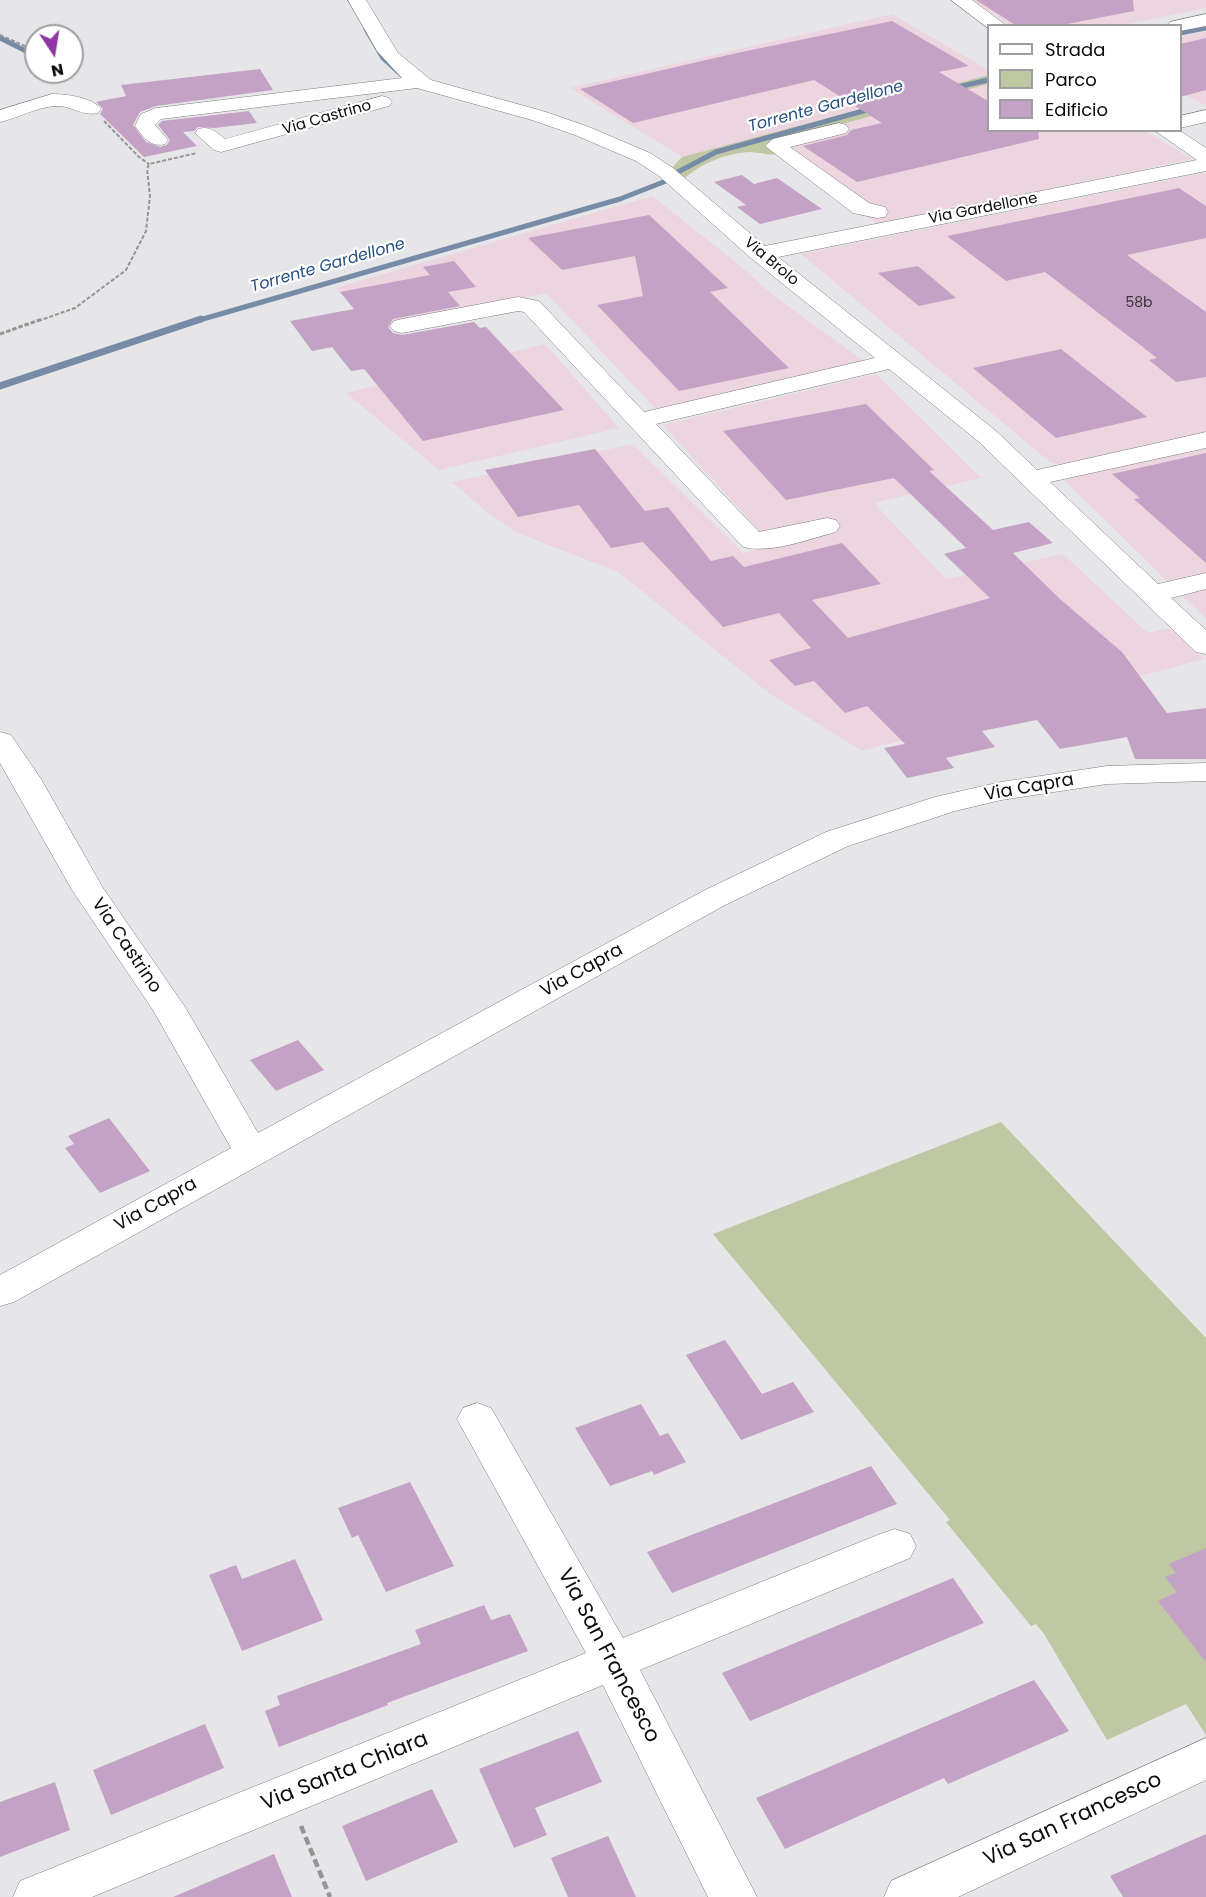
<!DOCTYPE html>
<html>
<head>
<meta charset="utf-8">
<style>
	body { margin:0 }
	#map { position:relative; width:1206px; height:1897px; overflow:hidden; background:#e6e6e8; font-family:Poppins,sans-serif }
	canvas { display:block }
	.legend { position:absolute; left:987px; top:24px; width:195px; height:108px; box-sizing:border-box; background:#fff; border:2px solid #9e9e9e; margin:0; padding:8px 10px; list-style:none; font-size:18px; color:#0c0c0d }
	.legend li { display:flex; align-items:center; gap:12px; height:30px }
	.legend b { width:30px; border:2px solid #9e9e9e }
	.north { position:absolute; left:24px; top:24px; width:60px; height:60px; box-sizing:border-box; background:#fff; border:2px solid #9e9e9e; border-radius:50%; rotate:168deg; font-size:16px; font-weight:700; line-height:24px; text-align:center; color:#0c0c0d }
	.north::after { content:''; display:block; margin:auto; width:21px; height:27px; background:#8f36a1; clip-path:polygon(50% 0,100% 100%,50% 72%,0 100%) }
</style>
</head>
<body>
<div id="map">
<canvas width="1206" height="1897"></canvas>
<ul class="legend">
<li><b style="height:8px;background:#fff"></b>Strada</li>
<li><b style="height:16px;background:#bfc7a3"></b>Parco</li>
<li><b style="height:16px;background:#c4a2c5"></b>Edificio</li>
</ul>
<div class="north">N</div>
</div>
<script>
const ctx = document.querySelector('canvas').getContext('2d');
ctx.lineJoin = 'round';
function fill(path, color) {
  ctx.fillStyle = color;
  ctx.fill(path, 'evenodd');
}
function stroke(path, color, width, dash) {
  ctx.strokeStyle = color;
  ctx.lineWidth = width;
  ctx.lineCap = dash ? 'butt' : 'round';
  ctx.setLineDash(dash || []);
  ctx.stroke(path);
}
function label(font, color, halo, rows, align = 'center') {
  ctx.font = font + ' Poppins,sans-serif';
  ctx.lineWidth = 4.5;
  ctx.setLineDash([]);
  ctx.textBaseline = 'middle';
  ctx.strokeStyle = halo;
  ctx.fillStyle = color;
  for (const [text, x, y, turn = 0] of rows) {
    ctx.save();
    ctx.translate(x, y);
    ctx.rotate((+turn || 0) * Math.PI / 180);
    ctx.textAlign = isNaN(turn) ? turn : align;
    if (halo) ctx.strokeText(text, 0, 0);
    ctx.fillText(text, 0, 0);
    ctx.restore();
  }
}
fill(new Path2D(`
	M972,0H1206V8L1122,25L1012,26Z
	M892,14L988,70V75L682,157L570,88Z
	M1206,31V104L1204,105L1181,92L1180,37Z
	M988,84V130L1145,131L1192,159L879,225L765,145Z
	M1203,173L1206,175V434L1060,464L1051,463L801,254Z
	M652,196L732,259L773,295L865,362L679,407L655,408L546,293L380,330L335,288Z
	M545,344L619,428L439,470L346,393Z
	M876,374L981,478L874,503L946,579L1063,554L1148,633L1169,628L1204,659L862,751L770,694L618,572L518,533L489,514L452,482L633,444L743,553L832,531L763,535L663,425Z
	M1194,448L1206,449V619L1064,480Z`), '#edd5e0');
fill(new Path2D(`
	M988,75V84L766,145L778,154C768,156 760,152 750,152C727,153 701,163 684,179L671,169L682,157Z
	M1001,1122L1206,1338V1735L1186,1704L1107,1740L1044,1634L1036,1624L1031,1626L946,1522L950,1520L713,1234Z`), '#bfc7a3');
stroke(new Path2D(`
	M366,29L383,58L408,81
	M1180,33L1206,28
	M0,38L26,51
	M954,88L988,80
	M676,173L716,152L874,108
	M196,321L620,199L666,181`), '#768ba6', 5);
stroke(new Path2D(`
	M0,386L201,319`), '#768ba6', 7);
fill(new Path2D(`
	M976,0H1133L1134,11L1057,26H1017Z
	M892,21L969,66L939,72L988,101V130H1038L1039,139L857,182L803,146L847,135L851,130L882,123L814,80L633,123L580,89L737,53Z
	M1206,38V90L1180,97V44Z
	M260,69L273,90L156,106L140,112L133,125L146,142L160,147L167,145L170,140L158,125L162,121L249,111L257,123L214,128L198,127L194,131L183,132L197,146L144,157L100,114L103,109L96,102L126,96L121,85Z
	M742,175L754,184L777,178L822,209L760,224L737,207L746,205L714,182Z
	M1179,188L1206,206V238L1127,255L1206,312V377L1176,382L1149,360L1157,358L1045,272L1006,281L947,236Z
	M649,215L728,288L710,292L789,368L679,391L597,305L643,296L635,256L562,270L528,238Z
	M454,261L476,287L448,292L460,306L393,319L388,327L393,333L402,335L474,322L480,328L486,327L564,410L423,441L364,369L351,371L332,347L312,351L290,321L354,309L340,292L430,275L423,267Z
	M918,266L956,298L919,306L878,273Z
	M1061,349L1147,417L1056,438L973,368Z
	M866,404L934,470L929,471L993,530L1029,522L1053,543L1013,553L1060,599L1122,652L1167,713L1206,708V759H1135L1127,737L1060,749L1037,720L982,731L995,747L946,758L954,768L907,778L884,748L905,744L867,706L845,713L814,681L795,686L769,660L811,648L779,613L723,627L643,542L611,548L579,505L518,517L485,470L595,449L645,511L668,507L711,561L733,556L744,567L842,543L881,584L812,600L848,638L990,598L944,554L966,548L894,478L786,500L723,431Z
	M1206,453V563L1134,499L1140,498L1112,474Z
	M298,1040L324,1070L276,1091L250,1060Z
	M109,1118L150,1171L100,1193L65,1148L74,1144L68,1136Z
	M725,1340L762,1394L793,1382L814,1412L741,1440L686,1355Z
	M641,1404L660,1436L668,1433L686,1462L654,1475L652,1471L610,1486L575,1428Z
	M871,1466L897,1504L672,1593L647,1552Z
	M410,1482L454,1566L386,1592L358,1535L352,1538L338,1508Z
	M1206,1548V1662L1158,1601L1177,1592L1165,1577L1176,1573L1169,1564Z
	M295,1559L323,1620L242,1651L209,1575L236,1565L242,1579Z
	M953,1578L984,1623L750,1721L722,1673Z
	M484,1605L491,1620L510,1614L528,1651L387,1703L388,1705L279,1747L265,1711L280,1705L277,1696L421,1644L415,1630Z
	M1034,1680L1069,1731L948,1784L944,1778L785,1849L756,1798Z
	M205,1724L224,1768L111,1815L93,1770Z
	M578,1731L602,1782L535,1808L547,1835L514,1848L479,1769Z
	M55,1782L70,1830L0,1857V1802Z
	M432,1789L458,1842L366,1881L342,1826Z
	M1206,1834V1897H1123L1110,1876Z
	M608,1836L636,1897H568L551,1858Z
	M274,1854L292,1897H173Z`), '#c4a2c5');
const minor = new Path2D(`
	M348,0H366L398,53L431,80L546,112L589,127L650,153L673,168L765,246L1197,160L1154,130H1179L1206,148V171L778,257L996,431L1037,470L1206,432V448L1050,482L1158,584L1206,573V589L1171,598L1206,630V654L1196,652L978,441L889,369L656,424L759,532L827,518L836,520L840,526L836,532C808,539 772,554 743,547L524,312L518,311L402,333L394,331L390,326L394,321L402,319L518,297L539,301L644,412L875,358L752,259L659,176L636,161L575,135L532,120L417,88L161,119L155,125L168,140L165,144C151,148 143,137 135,126L141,114L156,108L402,78L377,51Z
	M951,0H972L1007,26H988V28Z
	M1206,14V26L1180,31V26H1168L1170,22Z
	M52,94C66,94 92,97 101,109L98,113C83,117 71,105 56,106C37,107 18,118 0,122V110Z
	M382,96L389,98L392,102L389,106L221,152L214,150L195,133L198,129C210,126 215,131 225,139Z
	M1206,110V122L1180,128V116Z
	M839,123L846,125L849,129L846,133L790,147L869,203L885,207L888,212L885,217L877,218L853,213L765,146L773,139Z
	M0,732L11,735L41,779L103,888L185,1007L258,1133L703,891L826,832L935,797L1001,782L1107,766L1206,763V781L1107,784L1001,800L955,811L848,846L725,905L14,1302L0,1306V1275L231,1148L153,1010L72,890L0,763Z
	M477,1403L491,1408L623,1638L880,1534L895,1529L910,1534L916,1546L910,1558L640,1670L757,1897H708L603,1685L92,1897H13L20,1881L586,1653L457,1419L463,1408Z
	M1206,1738V1780L958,1897H884L891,1881Z`);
stroke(minor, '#7c7d7e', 1);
stroke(new Path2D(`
	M0,35L36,51
	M54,72L63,80
	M104,121L139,157L149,164
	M38,321L75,308L126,270L146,231L150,196L147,169L149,164L197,153`), '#949495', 2, [4, 2]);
stroke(new Path2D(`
	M0,334L42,319`), '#949495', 3, [4.5, 2]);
stroke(new Path2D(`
	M301,1826L330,1897`), '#949495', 4.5, [8, 4]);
fill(minor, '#fff');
label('14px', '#3a323b', null, [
	["58b",1139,303]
]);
label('15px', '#0c0c0d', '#fff', [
	["Via Castrino",327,118,-16],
	["Via Gardellone",983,209,-11],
	["Via Brolo",771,262,40]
]);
label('italic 16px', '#275080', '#fff', [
	["Torrente Gardellone",826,107,-15],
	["Torrente Gardellone",328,266,-16]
]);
label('18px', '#0c0c0d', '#fff', [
	["Via Capra",1029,788,-10],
	["Via Castrino",126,946,56],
	["Via Capra",582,971,-29],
	["Via Capra",156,1205,-29]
]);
label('21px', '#0c0c0d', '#fff', [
	["Via San Francesco",608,1656,62],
	["Via Santa Chiara",345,1772,-22],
	["Via San Francesco",1073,1820,-25]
]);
</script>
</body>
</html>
